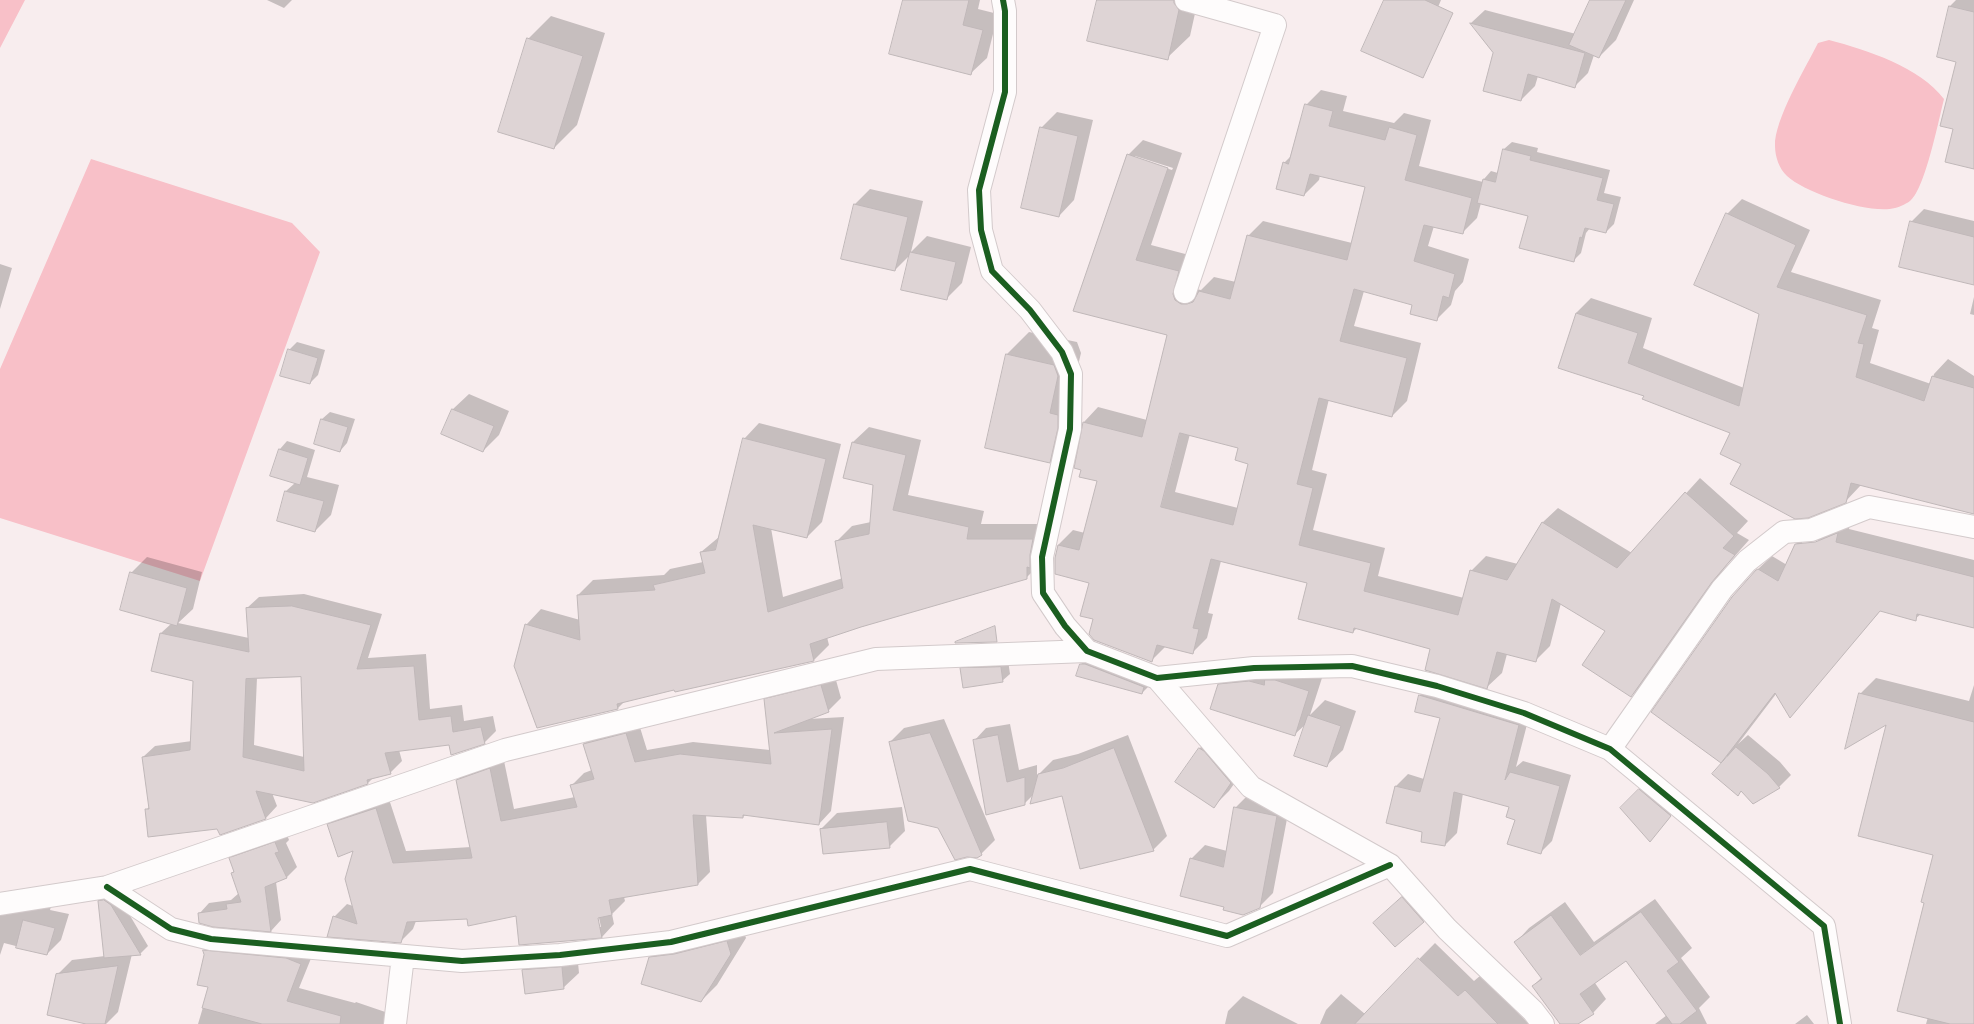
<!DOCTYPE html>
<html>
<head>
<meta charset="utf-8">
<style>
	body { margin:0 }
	canvas { display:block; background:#f8edee }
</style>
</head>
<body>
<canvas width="1974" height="1024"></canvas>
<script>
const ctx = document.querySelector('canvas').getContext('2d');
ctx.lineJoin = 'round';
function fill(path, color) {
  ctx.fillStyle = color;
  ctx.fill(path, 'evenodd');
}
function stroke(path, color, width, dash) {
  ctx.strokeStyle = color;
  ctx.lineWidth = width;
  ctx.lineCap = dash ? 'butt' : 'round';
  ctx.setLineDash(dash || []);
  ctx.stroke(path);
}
fill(new Path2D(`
	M0,0H25L0,48Z
	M1829,40C1867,50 1920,67 1944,99C1939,119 1925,188 1911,200C1908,203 1900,207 1895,208C1871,215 1805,193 1787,176C1779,169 1775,156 1775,146C1774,120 1806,67 1818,43Z
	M91,159L292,223L320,252L200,581L0,518V369Z`), '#f8c0c8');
fill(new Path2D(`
	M267,0H292L284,8Z
	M908,0H980L978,9L998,14L987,58L971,73Z
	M1098,0H1198L1190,36L1167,58Z
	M1385,0H1441L1420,51Z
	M1591,0H1634L1616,40L1599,57L1594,55L1588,73L1574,87L1538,76L1535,86L1521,100L1494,53L1471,23L1485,10L1576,34Z
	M1956,0H1974V168L1955,128L1957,61L1938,57L1950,6Z
	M551,16L605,33L577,125L554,148L528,39Z
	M1321,90L1347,96L1343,111L1394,123L1404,113L1431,120L1419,166L1483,182L1484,179L1491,171L1498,173L1504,149L1512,142L1538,148L1537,152L1610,170L1604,193L1621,197L1614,224L1606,232L1590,228L1586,233L1581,253L1573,261L1529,215L1481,203L1477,218L1462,233L1434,226L1428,246L1469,259L1463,282L1455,291L1451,305L1436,320L1414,304L1364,291L1354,326L1421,343L1407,401L1392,416L1329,399L1312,470L1327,474L1313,530L1385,548L1378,576L1464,598L1471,571L1486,556L1518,564L1543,522L1558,508L1632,553L1700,478L1748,521L1737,533L1749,540L1726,566L1646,681L1631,696L1606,630L1561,603L1550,646L1535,661L1507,654L1502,673L1487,687L1431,648L1357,628L1353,632L1308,583L1221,561L1208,613L1213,614L1207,638L1192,653L1166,646L1151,661L1094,619L1090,582L1056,558L1058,545L1073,530L1085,533L1098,480L1082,469L1084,422L1098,407L1147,420L1168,335L1074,311L1128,155L1143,140L1182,153L1151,245L1193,256L1196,289L1201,290L1214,277L1236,282L1248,236L1263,221L1352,243L1366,187L1320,175L1319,180L1304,195L1284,163L1292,155L1306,105ZM1135,156L1173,168L1172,170L1135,158ZM1190,434L1239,447L1250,463L1238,508L1175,492Z
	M1057,112L1093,120L1074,200L1059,216L1041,128Z
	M870,189L923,201L911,252L927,236L971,247L962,283L946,299L911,254L895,270L855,204Z
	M1742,199L1810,230L1791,272L1881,300L1872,328L1879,330L1870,363L1931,384L1934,374L1948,359L1974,376V495L1861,485L1845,502L1743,464L1731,433L1645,395L1576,313L1591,298L1652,318L1643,348L1744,388L1760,314L1727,214Z
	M1924,209L1974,221V284L1911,222Z
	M0,264L12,268L0,309Z
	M1974,297V315L1970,314Z
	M1029,332L1077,342L1081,353L1072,391V439L1050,462L1006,355Z
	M297,342L325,350L318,375L310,383L289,350Z
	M469,394L509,411L499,435L483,451L442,434L453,409Z
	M330,412L355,419L347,443L340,451L315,443L322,419Z
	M759,423L841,444L822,522L807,537L771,528L783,597L843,578L836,542L852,526L871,522L874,484L853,442L869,427L921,440L908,495L984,511L981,524H1048L1042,562L1026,578L827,637L829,645L814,660L675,691V689L625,701L618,708L538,727L526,625L541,609L580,620L578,595L593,580L664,575L670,569L703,562L701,552L719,537L744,439Z
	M287,441L315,450L307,477L339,485L331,515L315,531L278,521L286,491L295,483L272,475L280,449Z
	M1851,520L1849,529L1974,560V627L1921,614L1915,619L1881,610L1790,716L1776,694L1738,744L1748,735L1780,762L1791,775L1779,787L1753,803L1742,790L1738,794L1728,758L1727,756L1721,762L1758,569L1772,556L1787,565L1796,544L1809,531ZM1820,540V542L1802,544V542Z
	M147,557L202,572L193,609L178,623L249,638L247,608L259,597L304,594L382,614L368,658L426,654L430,709L462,705L464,721L493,716L496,731L484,743L449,744L399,750L402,761L390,773L373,778L368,783L272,793L277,806L266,818L220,834L218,828L146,810L150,806L143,757L155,746L192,741L194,680L161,633L172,623L131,573ZM302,676L304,757L254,745L257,678Z
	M1097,649L1158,677L1142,693L1081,664Z
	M1008,660L1010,674L1002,681L961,669L968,661Z
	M1232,671L1322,678L1310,715L1325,700L1356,711L1343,750L1327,765L1307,723L1294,735L1218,685Z
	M834,673L841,698L828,711L808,719L844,717L831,811L819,824L746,814L743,817L706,815L710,872L698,884L624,897L625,901L612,914L614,924L602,937L517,915L416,921L413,929L400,942L334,917L347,904L353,906L355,849L328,825L341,812L388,796L406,851L471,847L457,780L470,768L503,756L514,809L575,797L571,786L584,773L592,770L584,744L597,731L638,721L647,750L693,742L770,750L765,700L777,687ZM598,913L601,927H599L596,914Z
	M1876,678L1969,701L1974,685V1024H1926L1928,1017L1925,902L1934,854L1887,723L1860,694Z
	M1431,683L1530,713L1516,767L1523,761L1571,775L1552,841L1540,853L1517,819L1510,806L1463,793L1457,833L1445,845L1423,831L1396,786L1408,774L1424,779L1441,717L1416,711L1420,695Z
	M944,719L995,840L981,854L890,742L904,728Z
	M1010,724L1019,770L1037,765V776L1053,760L1078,754L1128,735L1167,836L1153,850L1063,795H1033L1024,804L974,741L986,728Z
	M1215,733L1246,767L1229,791L1213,807L1199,749Z
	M1647,782L1678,807L1657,833L1621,808Z
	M1249,794L1290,803L1273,893L1259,907L1225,906L1191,859L1205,845L1227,851L1235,808Z
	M902,807L905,831L889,847L821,829L837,813Z
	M286,832L289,840L286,843L297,867L286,878L276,882L281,920L271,931L213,926L199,914L209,903L231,900L239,893L232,874L234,871L230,859L240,848Z
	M1418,882L1438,905L1423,921L1374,923Z
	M0,894L52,904L50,910L69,914L61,940L47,954L4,943L0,955Z
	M107,894L119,897L148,946L140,954H132L118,1012L106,1024H91L57,975L72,960L105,956L99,901Z
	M1655,899L1692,948L1681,958L1710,997L1699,1008L1707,1024H1655L1667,1015L1626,960L1595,983L1606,999L1593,1013L1576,1024H1561L1533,986L1542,977L1516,942L1529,928L1565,902L1594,942Z
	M742,926L746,938L717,985L701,1001L649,958L665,942Z
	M217,937L314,951L299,988L355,1003L356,1002L397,1016L396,1024H198L209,987L204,950Z
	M1435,943L1474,981L1481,975L1529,1024H1320L1326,1010L1341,994L1365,1014Z
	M577,952L579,973L563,988L523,970L539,955Z
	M1243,996L1298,1024H1225L1228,1011Z
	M1807,1015L1814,1024H1795Z`), '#0003');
const building = new Path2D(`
	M903,0H969L963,25L983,30L971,75L889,54Z
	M1097,0H1174V3L1179,10L1168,60L1087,41Z
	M1384,0H1425L1453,13L1423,78L1361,51Z
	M1590,0H1626L1599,58L1569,45Z
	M1949,6L1974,12V169L1945,162L1953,129L1940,126L1956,62L1937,57Z
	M1470,23L1585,53L1575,88L1528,74L1521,101L1483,91L1493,53Z
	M527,38L583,56L554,149L498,132Z
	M1305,104L1333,111L1329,126L1385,140L1389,127L1417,135L1405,180L1472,198L1463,234L1424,225L1414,261L1455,274L1449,298L1443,296L1437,321L1410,314L1412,305L1354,289L1340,341L1407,358L1392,417L1319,398L1297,484L1313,488L1299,545L1371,563L1364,591L1458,615L1470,570L1507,580L1542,522L1617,568L1685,492L1734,536L1723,548L1735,555L1712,582L1631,697L1582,665L1605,631L1552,599L1536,662L1497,652L1487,689L1425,670L1430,649L1354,628L1353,633L1298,619L1307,583L1211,559L1193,628L1199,629L1193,654L1157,645L1152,662L1094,640L1089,634L1093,619L1080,616L1089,583L1055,574V558L1058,545L1079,550L1097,481L1079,477L1081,470L1074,468L1083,422L1142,437L1167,335L1073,311L1127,154L1168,168L1136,260L1179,271L1173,294L1175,300L1181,304H1187L1193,302L1199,291L1230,299L1247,235L1347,260L1365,187L1310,174L1304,196L1276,189L1283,162L1288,164ZM1180,433L1238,448L1235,460L1248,464L1233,525L1161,507Z
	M1040,127L1078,136L1059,217L1021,208Z
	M1503,149L1531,156L1530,160L1603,178L1597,200L1614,204L1606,233L1585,228L1582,238L1580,237L1574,262L1519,248L1528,216L1477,203L1483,179L1495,182Z
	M854,204L908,217L895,271L841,259Z
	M1726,213L1796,245L1777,287L1867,315L1858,343L1864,344L1856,377L1924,401L1932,376L1974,388V514L1851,483L1846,503L1808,518L1795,519L1730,484L1741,464L1720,454L1730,433L1642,399L1644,396L1558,368L1576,313L1638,333L1628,363L1739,406L1759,314L1694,285Z
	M1910,221L1974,237V285L1899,267Z
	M910,252L956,262L947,300L901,290Z
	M288,349L318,358L310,384L280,376Z
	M1006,354L1054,365L1058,376L1050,413L1058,415V428L1050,463L985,448Z
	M452,409L494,426L483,452L441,434Z
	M321,419L348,427L340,452L314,444Z
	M743,438L826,459L807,538L753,525L768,612L843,588L835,541L869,534L873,485L843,478L852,442L906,455L893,510L969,527L967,539H1033L1030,555V568L1027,567V579L861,627L810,644L814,661L675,692L674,690L617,704L618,709L537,728L514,666L525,624L580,640L577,595L655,590L653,585L705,573L700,552L715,550Z
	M279,449L308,458L300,485L270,476Z
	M285,491L324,501L315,532L277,521Z
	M1838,533L1836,542L1974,577V628L1917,614L1916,621L1880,611L1790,718L1775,693L1721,763L1651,712L1732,597L1756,570L1758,569L1778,581L1795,544L1815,542Z
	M130,572L187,588L177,626L120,610Z
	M292,606L371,625L357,669L414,666L419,720L451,716L453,732L481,727L485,744L451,755L449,745L385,753L391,774L367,780L368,784L313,803L256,791L266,819L220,835L217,829L148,837L145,809H149L142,757L190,750L193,681L151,671L160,633L249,652L246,608ZM301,677L304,771L243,757L246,679Z
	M995,626L997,642L955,643V642Z
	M1080,664H1085L1144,687L1142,694L1076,676Z
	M1001,667L1003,682L963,688L960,668Z
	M1265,680H1275L1309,691L1295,736L1210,709L1218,684L1249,681L1264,685Z
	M821,685L829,712L774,733L832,729L819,825L743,815V818L693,815L698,885L609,900L612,915L598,918L602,938L519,945L516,916L468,926L467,919L407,922L401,943L327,937L333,916L357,924L345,879L353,851L338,857L327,824L376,808L393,863L472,858L456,780L490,768L501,821L577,807L570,785L594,779L583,744L626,733L635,762L680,754L771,764L764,699Z
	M1859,693L1974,722V1024H1950L1897,1011L1924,903L1921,902L1933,855L1858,836L1886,725L1845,749Z
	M1419,695L1519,725L1505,780L1510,772L1560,786L1541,854L1507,844L1515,820L1506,817L1509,807L1454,792L1445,846L1421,842L1422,832L1386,823L1395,786L1420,792L1440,718L1415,712Z
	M1308,715L1341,726L1327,767L1294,756Z
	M930,733L982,855L977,858L967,857L955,860L938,828L908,821L889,742Z
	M998,735L1007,782L1025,777V805L986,815L973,740Z
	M1736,747L1768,774L1780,788L1753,804L1741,791L1738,796L1712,774Z
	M1114,748L1154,851L1080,869L1062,796L1030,804L1038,774L1063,768Z
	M1199,748L1204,751L1231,783L1214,808L1175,782Z
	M1639,789L1671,816L1650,842L1620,808Z
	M1234,807L1277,816L1260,908L1243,915L1223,910L1224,907L1180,896L1190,858L1223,867Z
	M887,822L890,848L823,854L820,829Z
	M275,842L279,852L275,853L287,878L265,887L271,932L213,927L199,923L198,913L227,909L226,904L241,902L231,873L234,872L229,858Z
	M1402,897L1424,922L1395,947L1373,923Z
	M104,900L111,905L141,955L104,958L98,901Z
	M1641,912L1679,962L1667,971L1697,1011L1680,1024H1672L1626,961L1580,994L1594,1014L1578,1024H1560L1532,986L1542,979L1514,942L1551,915L1580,955Z
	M23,920L55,928L47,955L16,948Z
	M727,941L731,954L701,1002L641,984L649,957L674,954Z
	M203,950L286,958L301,964L287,1001L341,1016L340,1024H262L202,1008L208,987L197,985L204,955Z
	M1418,958L1458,996L1465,990L1498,1024H1355Z
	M118,966L105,1024H86L47,1015L56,974Z
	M562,967L564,989L525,994L522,970Z`);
fill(building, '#ded4d5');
stroke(building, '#c0b8b9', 1);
const minor = new Path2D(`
	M1003,0L1005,11V92L979,190L981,230L992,271L1030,310L1062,352L1071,374L1070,429L1042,557L1043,593L1065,626L1087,651L1157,678L1254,668L1352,666L1437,686L1524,713L1610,749L1824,926L1840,1024
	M1185,292L1275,25L1186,0
	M1157,678L1251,787L1390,865L1447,929L1533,1011L1543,1024
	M1610,749L1722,589L1747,561L1784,532L1811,530L1869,507L1974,527
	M107,887L171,929L211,939L462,961L560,955L671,942L970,869L1227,936L1390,865
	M0,904L107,887L505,750L876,659L1087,651
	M395,1024L403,956`);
stroke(minor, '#d3cacb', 24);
stroke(minor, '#fefcfc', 22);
stroke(new Path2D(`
	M1003,0L1005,11V92L979,190L981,230L992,271L1030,310L1062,352L1071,374L1070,429L1042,557L1043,593L1065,626L1087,651L1157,678L1254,668L1352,666L1437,686L1524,713L1610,749L1824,926L1840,1024
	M107,887L171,929L211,939L462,961L560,955L671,942L970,869L1227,936L1390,865`), '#1b5e20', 6);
</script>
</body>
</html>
